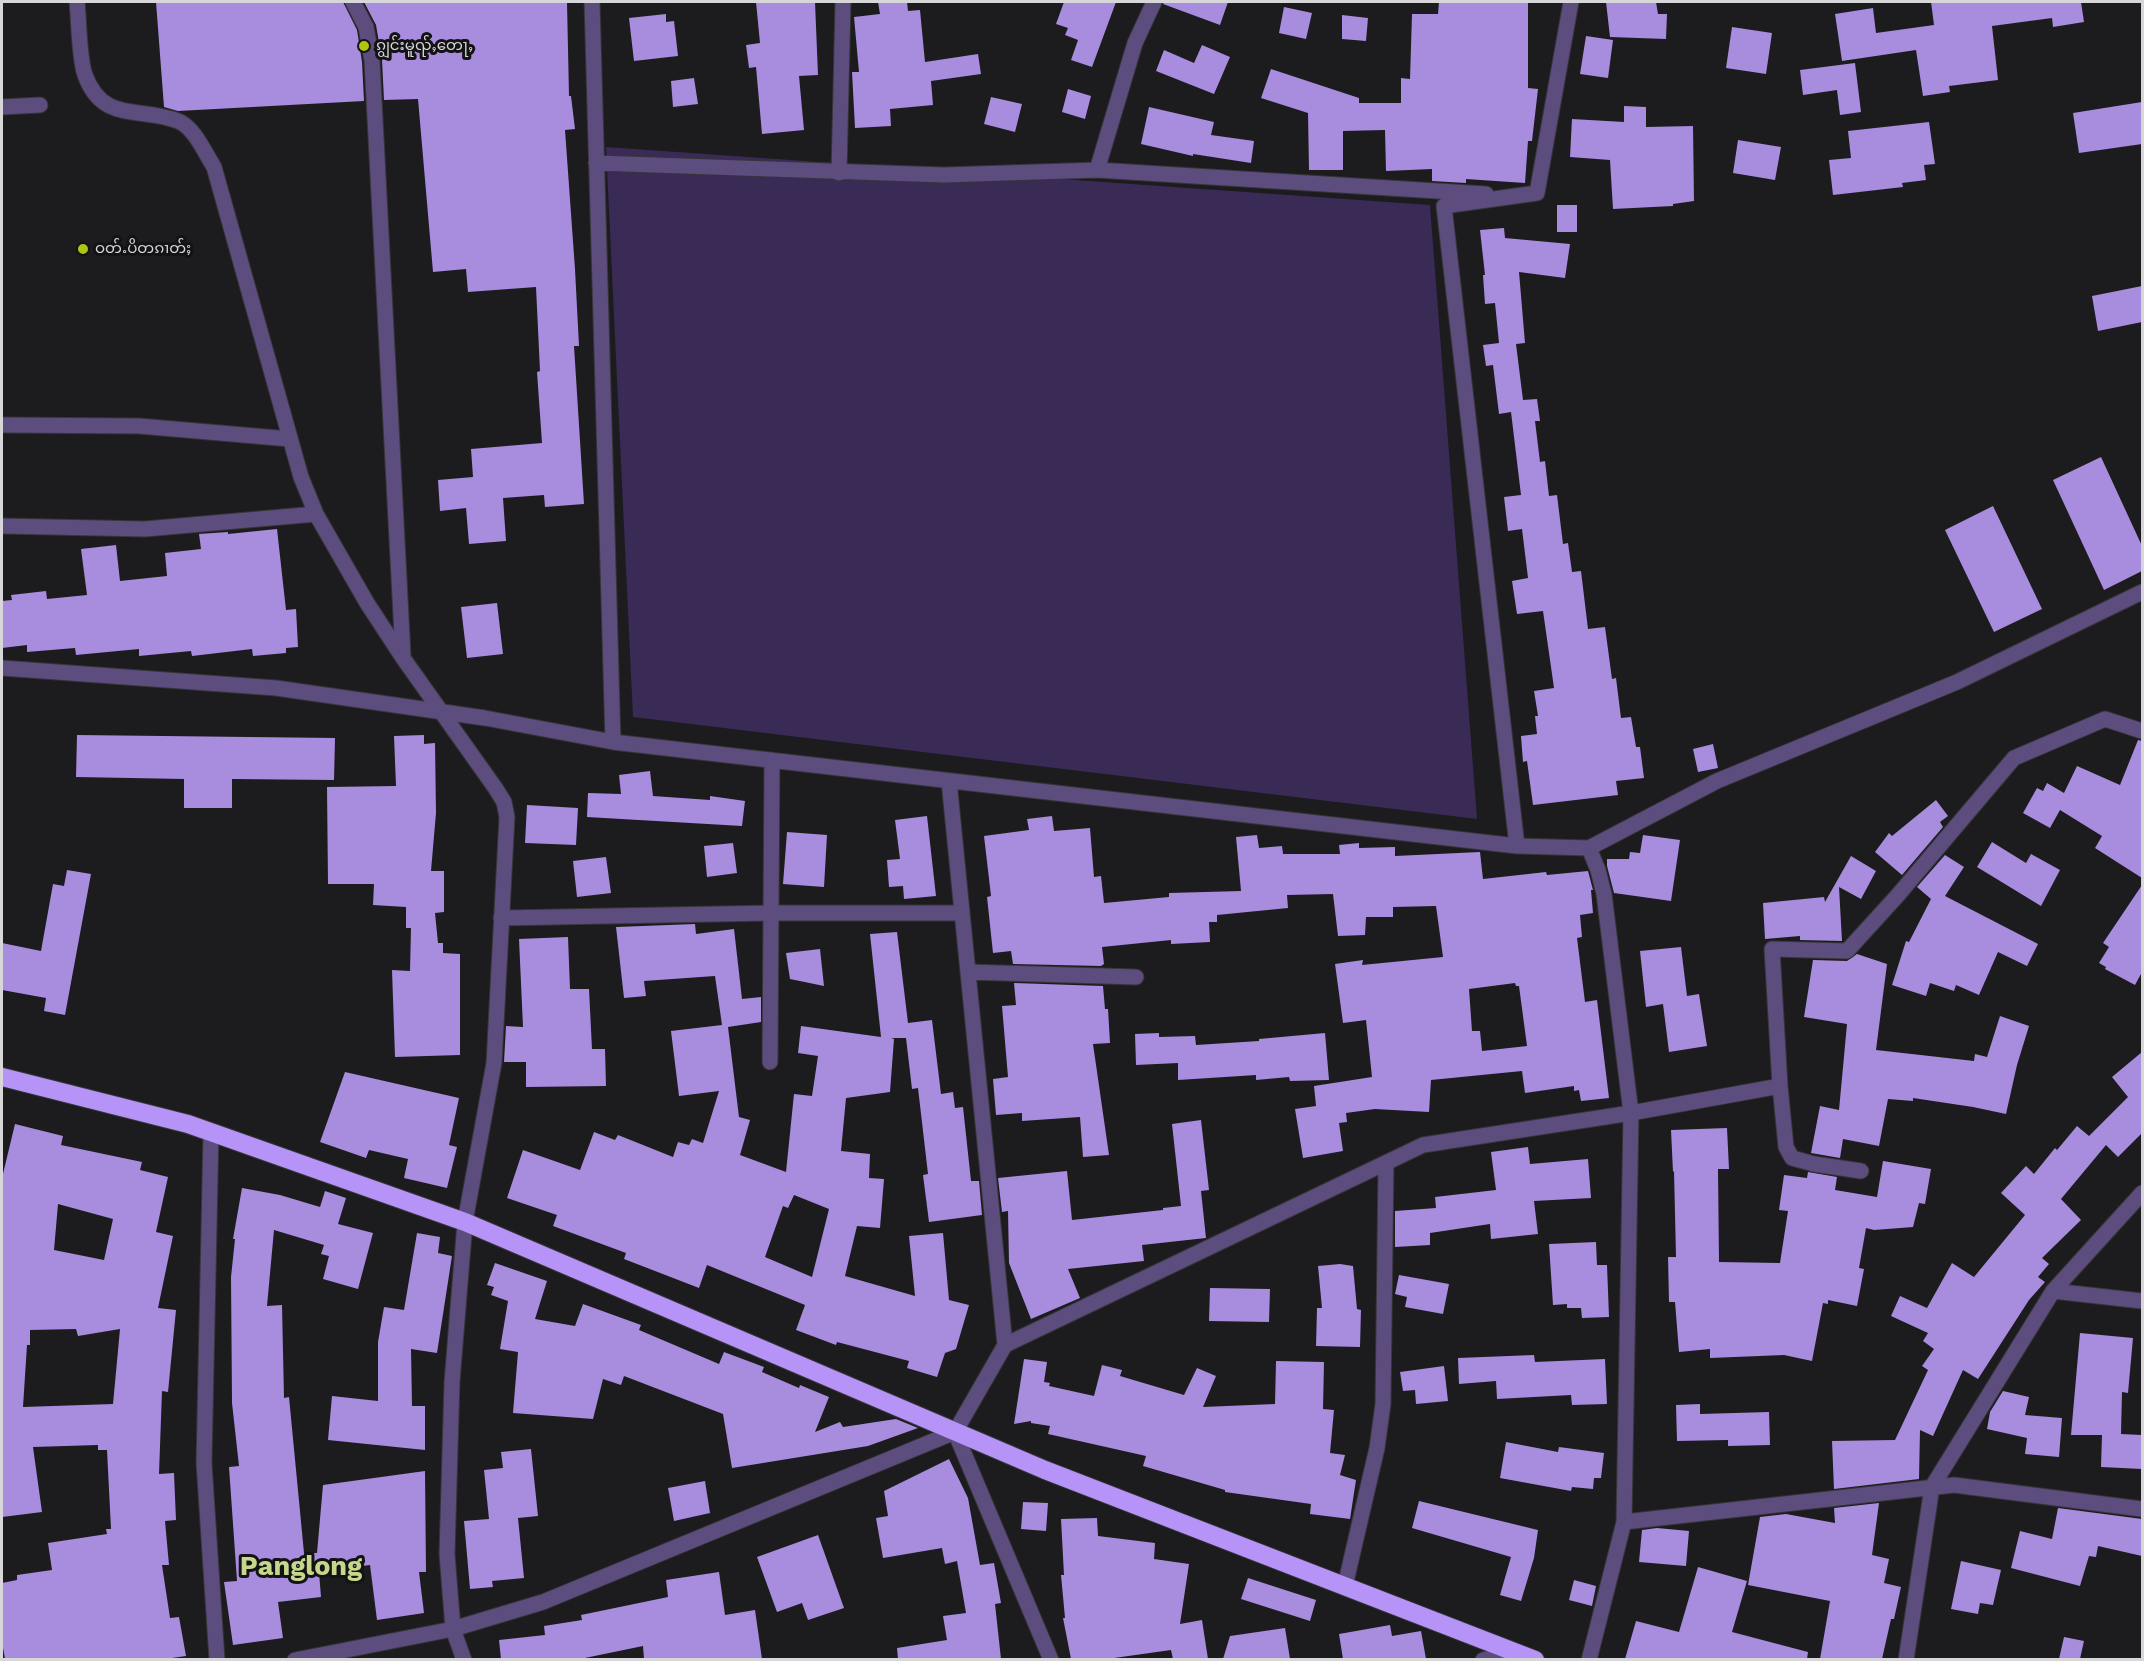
<!DOCTYPE html>
<html>
<head>
<meta charset="utf-8">
<style>
	body { margin:0 }
	#map { position:relative; width:2144px; height:1661px; overflow:hidden; background:#1c1b1e; font-family:"Work Sans",sans-serif }
	canvas { display:block }
	.frame { position:absolute; inset:0; border:3px solid #d7d7d9; pointer-events:none }
</style>
</head>
<body>
<div id="map">
<canvas width="2144" height="1661"></canvas>
<div class="frame"></div>
</div>
<script>
const ctx = document.querySelector('canvas').getContext('2d');
ctx.lineJoin = 'round';
function fill(path, color) {
  ctx.fillStyle = color;
  ctx.fill(path, 'evenodd');
}
function stroke(path, color, width, dash) {
  ctx.strokeStyle = color;
  ctx.lineWidth = width;
  ctx.lineCap = dash ? 'butt' : 'round';
  ctx.setLineDash(dash || []);
  ctx.stroke(path);
}
function label(font, color, halo, rows, align = 'center') {
  ctx.font = font + ' "Work Sans","Noto Sans Myanmar",sans-serif';
  ctx.lineWidth = 6;
  ctx.setLineDash([]);
  ctx.textBaseline = 'middle';
  ctx.strokeStyle = halo;
  ctx.fillStyle = color;
  for (const [text, x, y, turn = 0] of rows) {
    ctx.save();
    ctx.translate(x, y);
    ctx.rotate((+turn || 0) * Math.PI / 180);
    ctx.textAlign = isNaN(turn) ? turn : align;
    if (halo) ctx.strokeText(text, 0, 0);
    ctx.fillText(text, 0, 0);
    ctx.restore();
  }
}
fill(new Path2D(`
	M606,147L1430,205L1477,819L633,717Z`), '#3a2a56');
fill(new Path2D(`
	M156,2H343L357,30L362,62L364,101L178,111L164,107Z
	M364,2H567L569,96H571L575,129L565,130L575,269L579,346H574L584,504L545,507L544,495L503,498L506,541L469,544L466,508L440,511L438,480L473,477L471,449L542,443L537,372L540,371L536,287L468,292L466,269L433,272L418,99L384,100L382,60L376,25Z
	M756,2H815L818,75L799,76L804,130L762,134L756,67L749,68L746,45L760,43Z
	M878,2H907L908,11L920,10L925,62L978,54L981,74L931,81L933,105L890,109L891,126L855,128L852,72H859L854,17L880,14Z
	M1064,2H1116L1092,67L1071,60L1078,40L1065,35L1068,28L1056,24Z
	M1164,2H1228L1220,25L1163,4Z
	M1439,2H1528V88L1538,89L1532,141H1528L1525,183L1466,179V183L1432,181V169L1386,171L1385,130L1343,131V170H1309L1308,113L1261,98L1271,69L1359,98V103H1401V78L1410,79L1412,14H1438Z
	M1606,2H1656L1658,14H1667L1666,39L1610,37Z
	M1931,2H2081L2084,22L2053,27L2052,18L1992,26L1998,80L1949,86L1950,92L1923,96L1916,50L1842,61L1835,14L1873,8L1876,33L1934,25Z
	M1284,7L1312,13L1306,39L1279,33Z
	M666,14V22L674,21L678,56L634,61L629,18Z
	M1342,15L1368,18L1366,41L1342,39Z
	M1732,27L1772,33L1766,74L1726,68Z
	M1586,36L1613,40L1608,78L1580,74Z
	M1202,45L1230,57L1214,94L1156,71L1164,50L1194,63Z
	M1855,63L1861,112L1840,115L1837,90L1803,95L1800,70Z
	M694,78L698,104L673,107L671,81Z
	M1068,89L1091,96L1085,119L1062,112Z
	M991,97L1022,104L1015,132L984,124Z
	M2142,102V144L2079,153L2073,113Z
	M1624,106L1646,107V127L1693,126L1694,201L1673,204V206L1613,209L1610,160L1570,157L1572,119L1624,122Z
	M1149,107L1214,122L1211,135L1254,141L1251,163L1193,154V156L1141,144Z
	M1929,122L1935,164L1924,165L1926,180L1902,183L1903,187L1833,195L1829,160L1851,158L1848,131Z
	M1738,140L1781,147L1775,180L1733,173Z
	M1557,205H1577V232H1557Z
	M1504,228L1505,238L1570,244L1565,278L1519,272L1525,343L1516,344L1523,400L1537,399L1540,421H1535L1540,462L1545,461L1549,496L1557,495L1563,544L1568,543L1572,572L1581,571L1588,629L1605,627L1612,679L1616,678L1621,718L1631,717L1636,747H1640L1644,778L1616,781L1618,795L1533,805L1527,761L1523,762L1521,736L1537,734L1535,716H1538L1534,691L1554,688L1543,611L1517,614L1512,581L1528,578L1522,529L1508,531L1504,497L1521,495L1511,412L1499,414L1493,365L1486,366L1483,345L1499,343L1495,303L1485,304L1483,275H1485L1480,230Z
	M2142,286V322L2098,331L2092,296Z
	M2101,457L2142,546V571L2104,590L2053,480Z
	M1993,506L2042,609L1994,632L1945,530Z
	M277,529L286,610L296,609L298,647L286,648V653L253,656L252,649L192,656L191,651L139,656V649L76,655L75,648L27,652V645L2,648V601L12,600L11,595L46,591L47,599L87,595L81,549L116,545L120,581L167,576L165,553L201,549L199,534L228,532V534Z
	M497,603L503,654L467,658L461,607Z
	M77,735L335,738L334,780L232,779V808H184V779L76,777Z
	M424,735V744L435,743L436,813L431,871H444V912L435,913L438,943H443V953L460,954V1055L395,1057L392,970L410,971L411,928H406V907L373,905L374,884H328L327,787L396,786L394,736Z
	M2138,740L2142,741V878L2095,848L2102,836L2060,810L2050,828L2023,813L2037,788L2043,791L2047,783L2064,793L2077,766L2120,785Z
	M1713,744L1718,768L1698,772L1693,749Z
	M650,771L653,796L710,800V796L745,801L742,826L587,817L588,793L621,794L619,775Z
	M1936,800L1948,816L1940,822L1943,827L1902,875L1875,852L1889,833L1892,836Z
	M527,805L578,808L576,845L525,843Z
	M927,816L936,896L904,899L903,886L889,887L887,860L900,859L895,820Z
	M1052,816L1054,831L1090,828L1094,877L1101,876L1104,903L1169,897V893L1241,891L1236,837L1257,835L1259,848L1282,846L1283,854H1340L1339,845L1359,843V848L1395,847V856L1480,852L1483,879L1546,872L1547,875L1588,871L1593,890H1591L1593,913L1580,915L1582,937L1577,938L1585,1002L1597,1000L1609,1098L1581,1101L1579,1090L1574,1091V1086L1525,1093L1522,1071L1431,1080L1429,1112L1375,1109L1346,1113L1347,1122L1339,1123L1343,1151L1303,1158L1295,1109L1316,1106L1314,1086L1372,1077L1366,1020L1343,1023L1335,964L1363,960L1362,965L1443,957L1436,906L1393,907V917H1366L1365,935L1338,936L1333,894L1287,895L1288,908L1217,915V922H1209L1210,942L1171,944V940L1102,947L1104,964L1101,966L1013,964L1011,951L993,953L987,897L991,896L984,836L1029,830L1027,819ZM1515,983L1516,986H1519L1527,1046L1482,1051L1480,1031H1472L1469,989Z
	M787,832L827,835L824,887L783,884Z
	M1643,835L1680,840L1671,901L1614,893L1607,866V859H1629L1630,852L1640,853Z
	M1992,842L2026,863L2031,854L2060,870L2041,906L1977,867Z
	M733,843L737,873L707,877L704,846Z
	M1945,855L1964,867L1945,896L2038,944L2027,966L1998,952L1979,995L1956,985L1954,991L1930,983L1926,996L1892,985L1906,941L1909,942L1931,899L1917,887Z
	M1851,856L1876,871L1861,899L1839,887L1842,941L1800,940V936L1765,939L1763,903L1824,897L1825,902Z
	M606,857L611,893L577,897L573,861Z
	M67,870L91,874L65,1015L44,1011L46,998L2,990V943L41,951L53,884L64,886Z
	M2142,885V972L2135,985L2105,969L2106,967L2099,963L2109,947L2103,943Z
	M695,924L696,934L734,929L742,999L761,997V1022L728,1027L739,1117L750,1120L740,1155L786,1172L794,1094L812,1096L818,1056L798,1053L801,1026L881,1037L870,934L897,932L908,1023L932,1020L941,1094L953,1092L955,1108L963,1107L971,1181H979L982,1215L929,1222L923,1175L928,1174L918,1088L912,1089L906,1038H891L894,1039L890,1092L846,1098L841,1151L870,1154L869,1178L884,1179L880,1228L857,1226L845,1276L915,1296L909,1236L943,1233L949,1300L969,1305L956,1349L945,1353L937,1377L907,1368L909,1361L837,1342L836,1345L796,1330L805,1305L707,1265L699,1288L624,1259L626,1253L553,1226L557,1215L507,1198L523,1150L580,1170L594,1132L615,1140L618,1135L673,1157L678,1142L689,1145L692,1139L703,1143L719,1091L679,1096L671,1031L722,1025L715,976L644,981L646,996L624,998L616,927ZM794,1195L829,1209L812,1277L765,1257L783,1206L788,1208Z
	M568,937L570,989H589L592,1049H605L606,1086L526,1087V1062H504L506,1026L523,1027L519,939Z
	M1681,947L1687,996L1699,994L1707,1046L1669,1052L1663,1004L1646,1007L1640,951Z
	M820,949L824,986L790,979L786,953Z
	M1857,954L1887,964L1876,1050L1974,1061L1975,1054L1987,1057L2000,1016L2029,1026L2017,1065L2006,1114L1973,1107L1913,1098V1101L1888,1099L1879,1146L1843,1139L1840,1158L1811,1153L1820,1106L1839,1110L1847,1024L1804,1017L1813,960L1847,961Z
	M1014,983L1103,986L1105,1009H1108L1110,1043L1093,1044L1109,1155L1083,1157L1080,1117L1022,1121V1113L996,1115L993,1079L1008,1077L1002,1006L1016,1005Z
	M1159,1033V1037L1195,1036L1196,1045L1259,1041V1039L1325,1033L1329,1080L1290,1081L1289,1077L1256,1080V1075L1178,1080V1063L1136,1065L1135,1034Z
	M2142,1052V1133L2118,1157L2106,1145L2061,1199L2081,1220L2042,1258L2049,1264L2038,1277L2045,1282L2029,1300L1978,1379L1963,1370L1933,1436L1920,1430L1919,1479L1834,1489L1832,1441L1895,1440L1928,1370L1922,1366L1934,1349L1923,1341L1928,1333L1891,1316L1900,1296L1927,1308L1952,1263L1974,1277L2025,1215L2001,1193L2026,1166L2034,1174L2055,1148L2057,1150L2077,1126L2089,1136L2128,1097L2112,1077Z
	M345,1072L459,1098L449,1145L457,1147L447,1188L404,1178L408,1159L369,1150L366,1158L320,1142Z
	M1201,1120L1209,1190L1201,1191L1206,1238L1142,1245L1144,1261L1068,1269L1080,1298L1031,1319L1009,1263L1008,1211L1002,1212L998,1178L1067,1171L1072,1220L1163,1210V1208L1181,1206L1172,1124Z
	M15,1124L63,1136L61,1145L142,1162L140,1170L168,1177L156,1232L173,1236L158,1308L176,1310L168,1392L162,1391L159,1474L174,1473L176,1520L165,1521L169,1565H162L170,1618L179,1617L186,1656L165,1659H5L2,1642V1583L17,1580V1575L52,1570L48,1543L107,1534L106,1529H111L107,1450H98V1445L33,1447L42,1512L2,1517V1178ZM58,1204L113,1219L104,1260L54,1250ZM76,1329L78,1336L120,1329L113,1404L23,1407L27,1345H30V1330Z
	M1727,1128L1729,1169H1718L1719,1262L1780,1263L1788,1211L1779,1210L1784,1175L1807,1178L1808,1172L1837,1177L1835,1190L1877,1197L1883,1161L1931,1169L1925,1204L1919,1203L1913,1227L1874,1230L1866,1228L1859,1268L1864,1269L1857,1306L1828,1300V1304L1823,1303L1812,1361L1784,1355L1710,1358V1349L1679,1352L1675,1302H1669L1668,1257H1676L1674,1171L1673,1172L1671,1130Z
	M1528,1147L1530,1164L1588,1159L1591,1198L1534,1201L1538,1234L1491,1239L1490,1224L1430,1233V1245L1395,1247V1211L1436,1208L1435,1197L1496,1190L1491,1152Z
	M242,1188L280,1195L320,1207L325,1191L346,1198L338,1224L373,1233L358,1289L323,1279L329,1256L321,1254L324,1245L274,1230L267,1306L282,1305L284,1398L289,1397L304,1553H317L323,1485L425,1471L426,1572H419L424,1613L377,1620L370,1565L319,1572L321,1597L278,1602L283,1638L233,1645L224,1582L237,1581L229,1467L239,1466L232,1403L231,1277L235,1239H233Z
	M417,1233L440,1237L438,1253L452,1256L437,1353L411,1349L412,1406H425V1450L328,1440L332,1396L378,1401V1342L384,1307L404,1310Z
	M1596,1242L1597,1265H1607L1609,1317L1582,1318L1581,1308H1567V1304L1553,1305L1549,1244Z
	M495,1263L547,1281L535,1319L575,1326L583,1304L641,1325L639,1330L719,1364L724,1352L764,1367L762,1372L799,1388L800,1385L829,1397L815,1432L840,1422L843,1427L896,1419L918,1428L868,1446L732,1468L723,1414L624,1376L621,1385L603,1379L593,1419L513,1413L518,1352L500,1349L508,1301L491,1295L494,1287L487,1285Z
	M1340,1264L1353,1266L1357,1309L1361,1310L1360,1347L1316,1346L1317,1308H1322L1318,1266Z
	M1399,1275L1449,1284L1443,1314L1405,1307L1407,1297L1395,1294Z
	M1210,1288L1270,1289L1269,1322L1209,1321Z
	M2080,1333L2133,1338L2128,1393L2122,1392L2121,1434L2142,1435V1469L2101,1467L2102,1435H2071Z
	M1534,1355L1535,1362L1605,1359L1607,1404L1572,1405L1571,1395L1497,1399L1496,1381L1459,1384L1458,1358Z
	M1024,1359L1047,1362L1044,1382L1050,1383L1049,1386L1094,1396L1102,1365L1122,1370L1120,1376L1184,1395L1197,1368L1216,1376L1203,1407L1275,1404L1276,1361L1324,1362L1323,1409L1334,1410L1330,1453L1345,1455L1340,1475L1356,1480L1350,1519L1310,1514L1311,1504L1225,1492V1490L1143,1466L1146,1456L1048,1434L1050,1426L1031,1423V1421L1014,1424Z
	M1444,1366L1448,1401L1416,1404L1415,1390L1403,1391L1400,1372Z
	M2003,1391L2029,1397L2025,1415L2062,1418L2059,1457L2025,1454L2027,1438L1987,1429L1990,1412Z
	M1700,1404V1414L1769,1412L1770,1445L1728,1446V1440L1677,1441L1676,1405Z
	M1506,1442L1558,1452L1559,1447L1604,1453L1601,1478H1594L1593,1489L1572,1487L1571,1491L1500,1478Z
	M531,1449L538,1516L518,1518L524,1578L492,1581L493,1587L470,1589L464,1521L489,1519L484,1470L503,1468L501,1452Z
	M949,1459L968,1498L980,1565L994,1563L1001,1603L995,1604L1001,1659H898L897,1648L947,1640L943,1616L966,1613L957,1561L945,1564L942,1548L883,1558L876,1518L888,1516L884,1491Z
	M705,1481L710,1513L674,1521L668,1488Z
	M1419,1501L1538,1530L1534,1558L1521,1601L1500,1595L1511,1557L1412,1528Z
	M1023,1502L1048,1503L1046,1531L1021,1529Z
	M1879,1503L1872,1555L1889,1559L1884,1583L1901,1587L1894,1619H1891L1882,1659H1820L1830,1601L1748,1585L1760,1517L1786,1514L1835,1523L1834,1508Z
	M2058,1508L2142,1519V1556L2098,1546L2096,1557L2089,1556L2080,1586L2011,1568L2020,1531L2052,1539Z
	M1097,1518L1098,1536L1155,1543L1154,1559L1189,1564L1180,1624L1202,1620L1208,1659H1173L1171,1650L1107,1659H1071L1063,1618H1065L1061,1575H1064L1061,1519Z
	M1657,1528L1689,1531L1686,1566L1639,1562L1642,1530Z
	M818,1535L844,1608L808,1620L802,1603L777,1612L757,1557Z
	M1961,1561L2001,1570L1993,1605L1980,1603L1978,1614L1951,1609Z
	M1698,1567L1747,1581L1732,1632L1808,1652L1807,1659H1625L1636,1621L1679,1632Z
	M719,1572L725,1615L755,1610L762,1659H644L643,1646L580,1659H501L499,1640L545,1635L544,1626L582,1620L581,1615L668,1597L666,1580Z
	M1248,1578L1316,1600L1310,1621L1241,1599Z
	M1574,1580L1596,1586L1592,1606L1569,1600Z
	M1390,1625L1392,1636L1421,1631L1426,1659H1343L1339,1634Z
	M1285,1628L1290,1659H1223L1230,1636Z
	M2064,1637L2084,1641L2080,1659H2059Z`), '#a88cde');
const street = new Path2D(`
	M77,2C79,20 79,59 85,75C103,124 140,106 178,121C194,127 205,153 214,167L301,477L316,514L367,603L403,658L496,789L504,802L507,817L494,1063L465,1222L452,1382L447,1554L453,1629L464,1660
	M353,2L366,27L372,61L403,655
	M592,2L613,742
	M2,107L40,105
	M596,163L944,175L1097,170L1486,194
	M1097,170L1135,43L1154,2
	M839,173L843,2
	M2,425L139,426L290,439
	M2,526L145,529L316,514
	M2,668L276,688L485,718L613,742L1517,846L1589,848L1598,870L1604,894L1631,1113L1624,1522L1589,1660
	M949,781L1005,1345
	M1517,846L1444,206L1537,193L1571,2
	M1589,848L1717,781L1957,682L2142,592
	M501,918L771,913H962
	M968,972L1136,977
	M770,1062L772,760
	M211,1132L204,1463L217,1660
	M1861,1171L1814,1164L1792,1158L1786,1147L1780,1086L1772,949L1847,951L1898,895L2014,758L2105,719L2142,731
	M2053,1291L2142,1301
	M955,1432L1051,1660
	M1624,1522L1954,1485L2142,1509
	M1345,1586L1377,1448L1383,1404L1386,1163
	M295,1660L453,1629L543,1602L955,1432L1005,1345L1423,1145L1631,1113L1780,1086
	M1483,1660L1514,1652
	M1906,1660L1932,1487L2053,1291L2142,1193`);
const highway = new Path2D(`
	M2,1077L188,1124L465,1222L1045,1470L1535,1660`);
stroke(street, '#363538', 17);
stroke(highway, '#363538', 20);
stroke(street, '#5d4c7e', 15);
stroke(highway, '#b593f7', 18);
for (const [x, y, r, color] of [
	[364,46,6,"#adc60f"],
	[83,249,6,"#adc60f"]
]) {
  const dot = new Path2D();
  dot.arc(x, y, r, 0, 2 * Math.PI);
  ctx.fillStyle = color;
  ctx.fill(dot);
  stroke(dot, '#131215', 2);
}
label('15px', '#d7d7d9', '#131215', [
	["ၵျွင်းမူၺ်ႇတေႃႇ",376,46],
	["ဝတ်ႉပိတၵၢတ်ႈ",95,249]
], 'left');
label('bold 27px', '#c6d68b', '#131215', [
	["Panglong",301,1567]
]);
</script>
</body>
</html>
